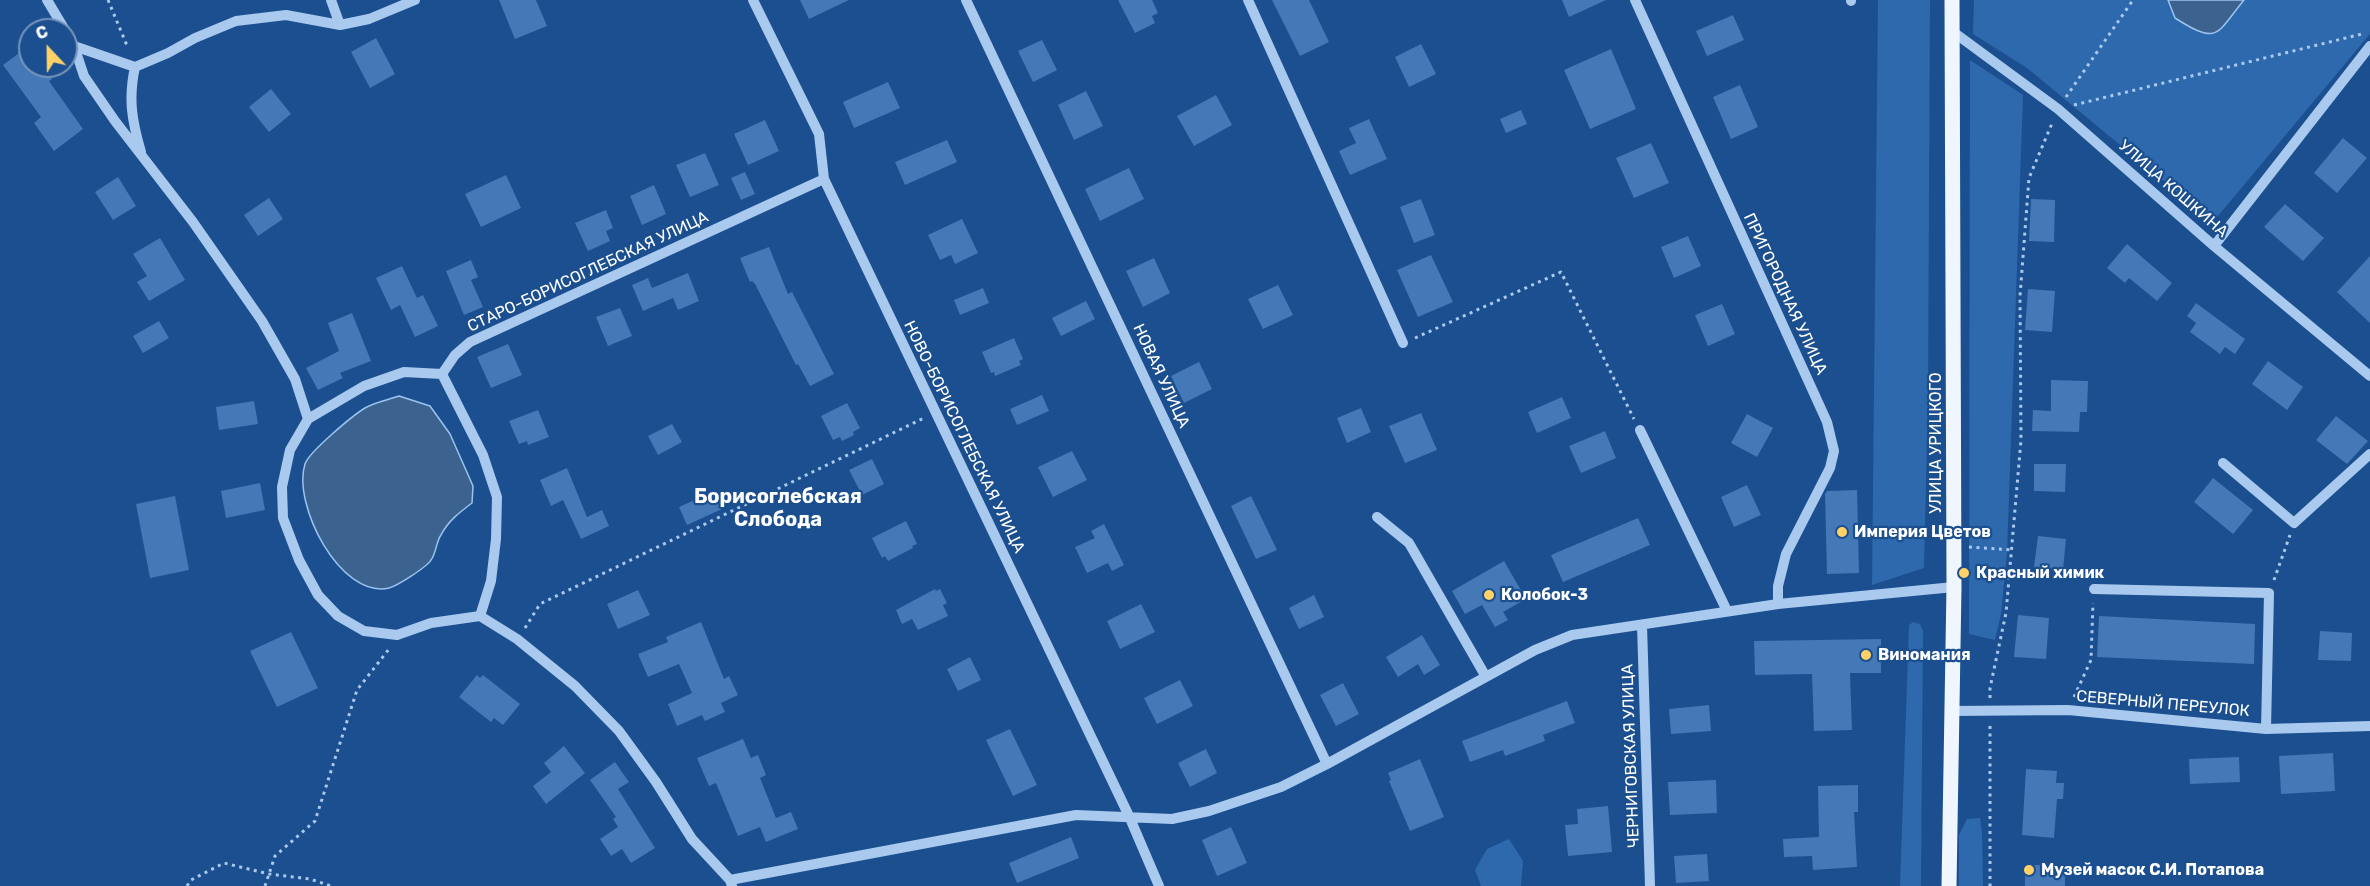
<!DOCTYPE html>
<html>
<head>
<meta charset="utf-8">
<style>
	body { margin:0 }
	#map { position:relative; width:2370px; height:886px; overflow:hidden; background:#1b4f8f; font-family:Rubik,sans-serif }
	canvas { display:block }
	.north { position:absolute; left:18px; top:18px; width:60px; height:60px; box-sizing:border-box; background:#1b4f8f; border:2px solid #7695bc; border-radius:50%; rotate:338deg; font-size:16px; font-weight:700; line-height:24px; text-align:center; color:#fff }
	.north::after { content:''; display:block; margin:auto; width:21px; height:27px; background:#ffd166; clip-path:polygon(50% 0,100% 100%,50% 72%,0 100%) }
</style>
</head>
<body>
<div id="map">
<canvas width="2370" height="886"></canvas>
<div class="north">С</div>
</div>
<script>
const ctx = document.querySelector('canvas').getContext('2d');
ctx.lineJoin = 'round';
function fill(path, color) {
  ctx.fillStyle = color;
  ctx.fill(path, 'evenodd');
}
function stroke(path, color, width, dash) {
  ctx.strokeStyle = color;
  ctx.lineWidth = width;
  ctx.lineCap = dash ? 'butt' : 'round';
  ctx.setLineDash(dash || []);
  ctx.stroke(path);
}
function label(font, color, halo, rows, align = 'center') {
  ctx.font = font + ' Rubik,sans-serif';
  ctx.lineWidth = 4.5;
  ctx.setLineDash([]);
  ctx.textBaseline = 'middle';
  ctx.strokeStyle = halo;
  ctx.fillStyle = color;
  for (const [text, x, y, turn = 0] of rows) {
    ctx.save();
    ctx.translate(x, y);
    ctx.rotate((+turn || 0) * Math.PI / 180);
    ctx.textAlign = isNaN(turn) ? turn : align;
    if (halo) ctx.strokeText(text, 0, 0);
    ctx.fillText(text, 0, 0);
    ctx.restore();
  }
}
fill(new Path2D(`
	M1878,0H1930L1928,396L1924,568L1872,585Z
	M1974,0H2370V34L2213,222L2027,68L1973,34Z
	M1970,60L2023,95L2007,553L2001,614L1995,640L1969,634Z
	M1913,622L1920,624L1923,631L1921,886H1900L1909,625Z
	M1980,818L1982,833L1983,886H1959V835L1967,819Z
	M1509,839L1523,861L1521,886H1481L1475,870L1487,849Z`), '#2e69ad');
const water = new Path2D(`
	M2168,0H2244C2216,34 2219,46 2175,18Z
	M399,396L430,406L450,434L473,486L472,503C460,512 448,521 441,535C436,542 436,554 431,560C427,567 397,586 389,588C340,599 292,504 305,464C309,452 352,416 365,408C375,402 388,400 399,396Z`);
fill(water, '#3c6290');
stroke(water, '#9cc4f0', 1.5);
fill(new Path2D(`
	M499,0H536L547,26L515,39Z
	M800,0H849L809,19Z
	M1118,0H1152L1158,13L1152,16L1155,23L1135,33Z
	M1272,0H1309L1329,42L1300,56Z
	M1562,0H1606L1569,17Z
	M1733,15L1744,40L1707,56L1696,31Z
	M376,38L395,74L370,88L351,52Z
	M1042,40L1057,70L1033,82L1018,51Z
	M1421,44L1436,74L1409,87L1395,57Z
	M30,45V66H43L52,79L49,81L83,129L54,151L34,123L41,117L3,65Z
	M1611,49L1636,109L1590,129L1564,70Z
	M888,82L900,108L854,128L843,102Z
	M1740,85L1758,127L1731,139L1713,97Z
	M271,89L291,114L269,132L249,107Z
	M1086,91L1103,126L1074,140L1058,105Z
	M1216,95L1232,125L1194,146L1177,116Z
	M1521,110L1527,124L1506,133L1500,119Z
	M1369,119L1387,159L1350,175L1339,151L1356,143L1349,128Z
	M765,120L779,151L748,165L734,134Z
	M2343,138L2367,158L2337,193L2314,173Z
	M947,140L957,162L905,185L895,162Z
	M1651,143L1669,183L1634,198L1616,158Z
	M705,153L719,185L690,197L676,165Z
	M1129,168L1144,199L1100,221L1085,189Z
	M745,172L755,194L741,200L731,178Z
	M506,175L521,208L481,227L465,194Z
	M118,177L136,206L113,220L95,192Z
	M654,185L666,214L642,225L630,196Z
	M269,198L283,219L258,236L244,215Z
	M1421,199L1435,235L1414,243L1400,207Z
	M2031,199L2055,200L2054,242L2029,241Z
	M2285,204L2324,238L2303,261L2264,227Z
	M606,210L613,228L606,231L610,241L588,251L575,223Z
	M962,219L978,253L955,264L951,255L940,260L928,235Z
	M1688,236L1701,266L1674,278L1661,247Z
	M160,238L185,280L149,301L137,282L147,276L133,254Z
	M2127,244L2172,283L2157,301L2129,278L2125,283L2107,268Z
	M769,247L788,294L792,292L834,374L810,386L798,364L796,365L755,284L752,281L750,282L740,258Z
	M1431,255L1453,302L1418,317L1397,270Z
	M2370,256V323L2337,292Z
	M1154,258L1170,293L1143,307L1126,271Z
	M471,260L478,277L471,280L483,307L464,315L446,271Z
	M402,266L417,298L423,295L438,326L415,337L400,305L391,310L376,278Z
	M688,273L699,301L678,310L673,298L643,311L632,285L648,278L652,288Z
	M1278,285L1293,315L1263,329L1248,299Z
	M983,288L989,303L960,315L954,300Z
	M2028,289L2055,291L2052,332L2025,330Z
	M1086,301L1095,319L1061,336L1052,318Z
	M2196,303L2245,339L2235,354L2225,347L2220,354L2190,332L2196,323L2187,316Z
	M1722,304L1735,334L1708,346L1695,315Z
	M620,308L632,336L608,346L596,317Z
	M352,313L371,361L340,373L343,378L318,390L306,368L339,351L328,323Z
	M159,321L169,338L143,353L133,336Z
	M1014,338L1023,359L1019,361L1021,365L995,376L994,372L991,373L982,352Z
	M508,344L522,375L491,388L477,357Z
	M2268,361L2303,387L2287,410L2252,384Z
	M1199,362L1212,389L1184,403L1171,376Z
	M2051,380L2088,381L2087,412H2080L2079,432L2032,431L2033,410L2051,411Z
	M1042,395L1049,411L1017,425L1010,409Z
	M1562,397L1571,418L1537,433L1528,412Z
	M254,401L258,424L219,430L216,407Z
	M847,403L860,428L853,432L854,435L842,441L840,437L833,440L821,416Z
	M1361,408L1371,432L1347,443L1337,418Z
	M538,410L549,437L528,445L527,441L519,444L509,421Z
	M1421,413L1437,450L1405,463L1389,426Z
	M1747,414L1773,428L1757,457L1731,443Z
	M2336,416L2368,441L2347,464L2316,440Z
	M672,424L682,442L658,455L648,436Z
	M1605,431L1616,458L1581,473L1569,446Z
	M1072,451L1087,480L1053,497L1038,467Z
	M872,459L884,484L862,495L849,470Z
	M2034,464H2066L2065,492L2034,491Z
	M567,468L587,517L602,510L609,526L581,539L563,500L551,506L540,480Z
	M2213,478L2253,510L2233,534L2194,502Z
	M260,483L265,510L226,518L221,491Z
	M1747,485L1761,515L1734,527L1721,497Z
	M1857,490L1859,573L1827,574L1825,494L1827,491Z
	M715,491L722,509L687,525L679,507Z
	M175,496L189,570L150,578L136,504Z
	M1251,496L1277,550L1256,559L1231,506Z
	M1638,518L1650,545L1563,582L1551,555Z
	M906,521L917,544L912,546L913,548L888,561L885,556L882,558L872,538Z
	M1104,524L1124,565L1112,571L1108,563L1087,573L1075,547L1095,538L1091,531Z
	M2038,536L2066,539L2063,570L2034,567Z
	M1504,561L1526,599L1503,612L1508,620L1495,627L1482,605L1465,614L1452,591Z
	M935,589L936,591L940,589L947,603L943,605L948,616L918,630L912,619L902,624L896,610Z
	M638,590L650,615L618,629L607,604Z
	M1314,595L1324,617L1299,629L1289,608Z
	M1141,604L1155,632L1120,649L1107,621Z
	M2018,615L2049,618L2046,659L2014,657Z
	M2099,616L2255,624L2254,664L2097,657Z
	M701,622L724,679L729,676L738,695L721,703L725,712L705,721L702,715L677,726L668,704L692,693L679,664L648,677L638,654L668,642L666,637Z
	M2320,631L2352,633L2351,661L2318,660Z
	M291,632L318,688L277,707L250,651Z
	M1422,635L1440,665L1424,675L1418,664L1398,677L1386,657Z
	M1881,639V673H1850L1852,730L1814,731L1812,674L1755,675L1754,641Z
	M970,657L981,680L958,691L947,669Z
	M477,675L480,678L483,675L520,704L503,725L494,718L491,722L459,697Z
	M1180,680L1193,706L1157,724L1144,698Z
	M1343,683L1359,714L1336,726L1320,695Z
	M1567,701L1575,723L1543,735L1545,741L1505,756L1503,750L1470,762L1462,741Z
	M1709,705L1711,731L1671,734L1669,709Z
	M1010,729L1037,785L1013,796L986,740Z
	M743,739L751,758L758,755L766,775L760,778L776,818L791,812L798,829L766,842L760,827L738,836L716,783L709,786L697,758Z
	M564,746L585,773L546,804L533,786L551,772L544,763Z
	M1206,749L1217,773L1190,787L1178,763Z
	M2333,753L2335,791L2281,794L2279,756Z
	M2239,757L2240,782L2190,784L2189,759Z
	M1420,759L1444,817L1410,831L1389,781L1391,780L1388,773Z
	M615,762L629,782L618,789L655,848L631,863L622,849L611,856L600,839L618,827L613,819L616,817L590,780Z
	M2026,769L2057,771L2056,783H2064L2063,799H2057L2054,838L2022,835Z
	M1716,780L1717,813L1670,815L1668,782Z
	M1858,785V812H1854L1857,867L1813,870L1812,856L1784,857L1783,839L1819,837L1818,786Z
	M1608,806L1612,852L1568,856L1565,825L1578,824L1577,809Z
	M1231,827L1247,863L1217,876L1202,840Z
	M1071,837L1079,858L1017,883L1009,863Z
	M1707,854L1709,881L1676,883L1674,856Z
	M2025,865H2065V886H2025Z`), '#4478b7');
stroke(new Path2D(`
	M108,0L128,48
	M2066,97L2133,0
	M2074,105L2362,34
	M1415,338L1561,272L1634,419
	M1969,547L2012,550
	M2274,580L2290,535
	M525,628L540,604L924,418
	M2074,697L2091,660L2093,603
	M1990,698V688L2006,613L2021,440L2020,296L2029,178L2053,121
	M1990,726V886
	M187,886L191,880L224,863L269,874L310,879L331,886
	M265,886L275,856L315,821L357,690L389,649`), '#a9c9ee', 3, [3, 4.5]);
stroke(new Path2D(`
	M47,0L65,30
	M331,0L340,25
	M753,0L819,134L824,179L1129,816L1159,886
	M966,0L1327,764
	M1248,0L1403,343
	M1635,0L1827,422L1834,451L1830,468L1786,554L1778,586V604
	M1851,1V0
	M1952,31L2058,109L2214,246L2370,376
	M66,32L74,46L84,76L115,121L193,222L262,321L295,379L308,419L290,450L282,487L283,518L299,560L318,595L338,616L364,631L397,635L431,623L480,616L517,639L575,686L619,731L656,782L692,839L730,880L732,886
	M74,46L135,67L168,53L195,38L236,21L286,15L340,25L369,19L415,0
	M135,67C128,99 132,121 141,152
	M2214,246L2370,46
	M442,374L483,455L497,497L496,539L491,581L480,616
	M308,419L364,386L404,372L442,374L455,355L470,342L824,179
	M1640,430L1727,611
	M2223,463L2294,523L2370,454
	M1377,517L1409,543L1486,677
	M2094,589L2269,593L2266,729
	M1642,625L1650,886
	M1952,711L2068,710L2266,729L2370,726
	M730,880L1076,815L1172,819L1209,811L1281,787L1327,764L1535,650L1572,635L1778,604L1954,587`), '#a9c9ee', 10);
stroke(new Path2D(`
	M1949,886L1954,587L1952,0`), '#f0f6ff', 15);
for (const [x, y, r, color] of [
	[1842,532,6,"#ffd166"],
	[1964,573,6,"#ffd166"],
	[1489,595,6,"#ffd166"],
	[1866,655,6,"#ffd166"],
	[2029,870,6,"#ffd166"]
]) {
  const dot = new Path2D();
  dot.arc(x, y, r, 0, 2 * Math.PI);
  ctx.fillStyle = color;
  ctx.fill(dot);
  stroke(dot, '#1b4f8f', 2);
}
label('16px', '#fff', '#1b4f8f', [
	["УЛИЦА КОШКИНА",2173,189,41],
	["СТАРО-БОРИСОГЛЕБСКАЯ УЛИЦА",588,272,-25],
	["ПРИГОРОДНАЯ УЛИЦА",1785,294,65],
	["НОВАЯ УЛИЦА",1161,376,65],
	["НОВО-БОРИСОГЛЕБСКАЯ УЛИЦА",964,437,64],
	["УЛИЦА УРИЦКОГО",1936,443,-90],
	["СЕВЕРНЫЙ ПЕРЕУЛОК",2163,704,5],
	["ЧЕРНИГОВСКАЯ УЛИЦА",1631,756,-92]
]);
label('bold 16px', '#fff', '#1b4f8f', [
	["Империя Цветов",1854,532],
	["Красный химик",1976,573],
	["Колобок-3",1501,595],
	["Виномания",1878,655],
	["Музей масок С.И. Потапова",2041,870]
], 'left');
label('bold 20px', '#fff', '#1b4f8f', [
	["Борисоглебская",778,497],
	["Слобода",778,520]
]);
</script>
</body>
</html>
